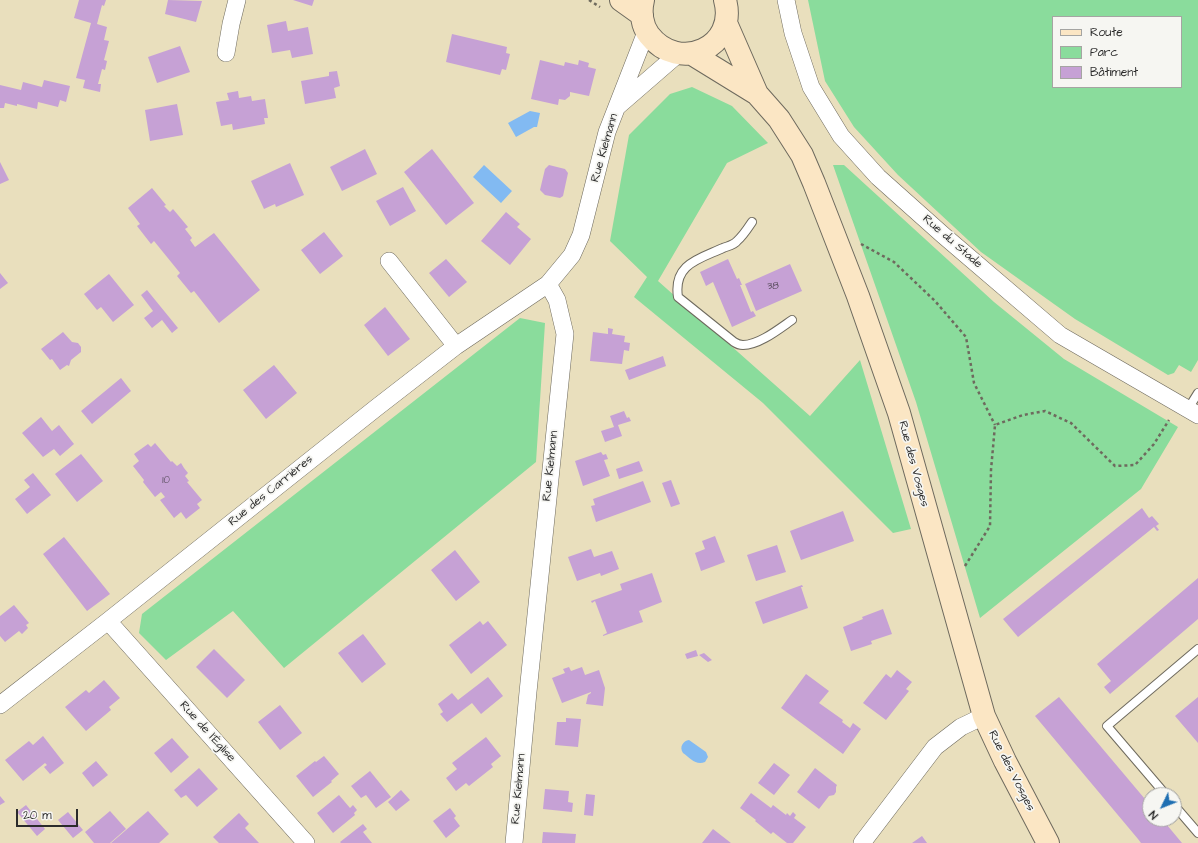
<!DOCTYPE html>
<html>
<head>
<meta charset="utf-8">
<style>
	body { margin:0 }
	#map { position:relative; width:1198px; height:843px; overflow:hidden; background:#e9dfbd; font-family:"Architects Daughter",sans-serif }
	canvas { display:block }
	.legend { position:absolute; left:1052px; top:16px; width:130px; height:72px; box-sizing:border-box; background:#f6f6f2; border:1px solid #a5a5a2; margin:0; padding:5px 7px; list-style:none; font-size:12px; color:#2b2b2b }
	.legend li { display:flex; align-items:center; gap:8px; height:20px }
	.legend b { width:20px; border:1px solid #a5a5a2 }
	.north { position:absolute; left:1142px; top:787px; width:40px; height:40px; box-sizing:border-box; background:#f6f6f2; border:1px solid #a5a5a2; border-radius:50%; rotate:227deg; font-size:11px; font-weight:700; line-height:16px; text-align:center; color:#2b2b2b }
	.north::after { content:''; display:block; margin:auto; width:14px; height:18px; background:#1f6fb2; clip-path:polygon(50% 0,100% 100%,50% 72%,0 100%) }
	.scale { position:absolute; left:16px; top:809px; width:62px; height:18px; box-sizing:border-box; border:2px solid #2b2b2b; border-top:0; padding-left:5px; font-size:12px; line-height:14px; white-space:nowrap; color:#2b2b2b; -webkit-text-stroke:3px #f6f6f2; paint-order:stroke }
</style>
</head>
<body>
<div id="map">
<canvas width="1198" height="843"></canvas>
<ul class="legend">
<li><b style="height:5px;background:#fbe6c4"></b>Route</li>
<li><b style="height:11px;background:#8adc9c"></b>Parc</li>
<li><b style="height:11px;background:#c6a1d5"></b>Bâtiment</li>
</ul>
<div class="north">N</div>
<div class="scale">20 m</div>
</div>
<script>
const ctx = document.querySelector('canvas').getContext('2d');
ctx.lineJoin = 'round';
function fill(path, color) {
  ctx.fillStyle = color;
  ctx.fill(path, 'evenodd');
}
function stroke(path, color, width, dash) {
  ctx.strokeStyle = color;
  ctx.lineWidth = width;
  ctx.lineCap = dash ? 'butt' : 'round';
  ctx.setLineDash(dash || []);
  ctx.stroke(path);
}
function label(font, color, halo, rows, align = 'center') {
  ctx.font = font + ' "Architects Daughter",sans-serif';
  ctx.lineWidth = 3.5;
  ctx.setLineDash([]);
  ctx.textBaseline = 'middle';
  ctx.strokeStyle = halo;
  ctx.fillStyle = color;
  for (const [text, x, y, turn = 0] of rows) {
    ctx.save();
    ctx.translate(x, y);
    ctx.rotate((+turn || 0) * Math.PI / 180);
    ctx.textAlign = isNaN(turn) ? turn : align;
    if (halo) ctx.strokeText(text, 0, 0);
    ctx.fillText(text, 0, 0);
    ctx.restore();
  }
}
fill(new Path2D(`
	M808,0H1198V360L1191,372L1179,365L1174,373L1168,375L1075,319L981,252L898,175L854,127L825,81ZM1053,17H1181V87H1053Z
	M692,87L732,106L768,143L727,163L658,281L810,416L860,360L911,529L893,533L763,403L634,297L647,277L610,241L629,135L670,94Z
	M844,165L994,302L1064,359L1178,427L1141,489L980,618L916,402L833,165Z
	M520,318L545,323L536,462L284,668L233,611L166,660L139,633L142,614Z`), '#8adc9c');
fill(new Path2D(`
	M530,111L540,113L537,127H534L516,137L508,123Z
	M484,165L512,191L501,203L473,177Z
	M689,740L706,752L708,757L705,762C696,766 690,758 683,753C679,747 683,741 689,740Z`), '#82baf2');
fill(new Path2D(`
	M79,0H106L104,6L102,5L97,24L107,27L104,40L109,41L104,60L107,61L105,70L102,69L98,84H101L100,92L83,88L85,80L76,78L91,23L74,18Z
	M168,0L202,1L196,22L165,14Z
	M293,0H314L312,6Z
	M286,21L288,31L308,27L313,54L292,58L290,50L272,53L267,25Z
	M452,34L507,47L506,53L510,54L506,70L502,69L500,75L446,62Z
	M180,46L190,72L157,83L148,57Z
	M540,60L564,66L565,62L578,65L579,60L589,63L588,67L596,69L589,96L570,92V96L565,100L559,99L558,105L531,99Z
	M337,71L340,86L334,88L336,98L305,104L301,81L329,76V72Z
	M44,80L70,86L66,102L60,100L58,107L38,102L37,109L17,104V106L5,103L4,108H0V85L21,90L23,82L42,87Z
	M238,91L239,98L251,96L252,101L265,99L268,118H264L265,124L233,130L232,124L221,126L216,102L229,100L227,93Z
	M177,104L183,135L150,141L145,110Z
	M365,149L377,174L342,191L330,167Z
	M432,149L474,203L446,225L404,172Z
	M0,162L9,180L0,184Z
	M290,163L304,195L276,207L275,204L264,209L251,181Z
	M549,165L565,169L568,173L563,196L560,198L545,195L540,190L545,169Z
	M403,187L416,211L390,226L376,201Z
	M152,188L166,205L164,206L170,212L173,209L188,227L185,229L192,238L190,240L195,247L214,233L260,290L219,323L194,291L191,293L177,276L180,273L154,241L151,244L137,226L140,224L128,208Z
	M506,212L520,224L517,227L531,239L510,265L481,241Z
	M324,232L343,256L320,274L301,250Z
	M446,259L467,282L449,297L429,273Z
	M728,259L737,279L739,278L742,285H740L751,312L753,311L756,316L732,327L713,282L706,286L700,272Z
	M790,264L802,291L756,311L745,284Z
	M0,273L8,283L0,289Z
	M109,274L134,305L113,322L101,307L97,310L84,294Z
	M147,290L178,328L172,333L162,320L152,328L144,318L153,311L141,295Z
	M385,307L410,339L388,356L364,325Z
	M608,328L613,329L612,334L625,336L624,342L630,343L629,351L624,350L622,364L590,361L593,332L608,334Z
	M63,332L72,342L78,343L81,347V352L71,360L69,366L67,365L60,370L52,359L50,360L41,349Z
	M663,356L666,366L629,380L625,370Z
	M274,365L297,393L266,419L243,390Z
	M121,378L131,391L92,424L81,411Z
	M624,411L627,418L629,417L631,421L618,425L622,436L605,442L601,431L614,427L610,416Z
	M41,417L52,431L59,425L74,444L60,456L54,449L43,457L22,433Z
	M155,443L171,462L172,461L177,466L181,463L184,468L188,473L185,476L189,481L187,482L202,500L197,504L200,508L186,519L181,512L174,518L160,500L165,497L161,492L155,497L143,482L144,480L133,466L139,461L134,454L148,444L151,447Z
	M601,452L603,455L606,454L608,459L604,460L610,476L583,486L575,461Z
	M81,454L103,481L77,502L55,474Z
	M639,461L643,471L619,479L616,469Z
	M33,473L51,495L27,514L15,499L30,487L24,480Z
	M671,480L680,504L671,507L662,483Z
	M643,481L651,502L596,522L591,506L595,505L593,499Z
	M1142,508L1149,518L1152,516L1159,524L1156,526L1159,530L1157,531L1154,527L1018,637L1003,619Z
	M843,511L854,541L801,560L790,531Z
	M715,536L725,562L701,571L695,553L705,549L702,541Z
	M64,537L110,594L87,611L43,554Z
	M777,545L786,572L756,581L747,555Z
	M591,549L594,557L612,551L619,569L601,576L600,573L577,581L568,557Z
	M455,550L480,582L456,601L431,570Z
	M652,573L662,602L639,611L643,622L603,636V635L607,633L595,601L592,603L591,601L622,590L620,584Z
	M1198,578V619L1110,694L1104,687L1111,681L1097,664Z
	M802,585L803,587H801L808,608L763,624L755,602Z
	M14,605L29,623L26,625L28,628L22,634L19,631L5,642L0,636V616Z
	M883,609L892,634L871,641L872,644L851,651L843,627L863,619L862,617Z
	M480,621L483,625L488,621L507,645L471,674L449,645Z
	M363,634L386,664L362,683L338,653Z
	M214,649L245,680L227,698L196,667Z
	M696,650L698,656L687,659L685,654Z
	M704,653L712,660L708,662L699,655Z
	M569,667L571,671L582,667L585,675L599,670L605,688L603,706L586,704L588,695L591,693V692L562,703L552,678L565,673L563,669Z
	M897,670L912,682L906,689L909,691L886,720L863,703L886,674L891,678Z
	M806,674L829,691L819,703L843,720L842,722L850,728L853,723L861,729L843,754L781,708Z
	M488,677L503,696L481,714L472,703L447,722L440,714L443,712L438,704L452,693L458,700Z
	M104,680L120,698L109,707L111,710L86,731L65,707L86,690L89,693Z
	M1059,697L1150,805V819H1162L1182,843H1141L1138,839L1035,716Z
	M1198,697V743L1175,716Z
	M280,705L302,733L280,750L258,722Z
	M566,718L581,719L578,747L555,745L557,722H566Z
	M43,736L64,763L50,774L44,767L47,765L45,763L23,781L5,760L29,741L33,745Z
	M486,737L501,756L491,764L493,767L469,786L466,783L456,791L446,778L457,769L452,763Z
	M172,738L189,757L171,773L154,753Z
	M324,756L339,774L331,781L332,782L313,797L296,776L315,761L316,762Z
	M96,761L108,775L93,787L82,773Z
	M774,763L790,775L774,795L758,783Z
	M199,768L218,789L197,807L186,795L181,798L174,790Z
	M815,768L837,785L836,787V792L834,795L829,796L819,809L797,792Z
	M370,771L391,797L376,808L366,795L361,798L351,786Z
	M545,789L569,791L568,802L573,803L572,812L543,809Z
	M401,790L410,800L396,811L388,802Z
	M751,793L771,808L773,805L786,815L787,813L790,816L793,812L796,815L794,818L806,827L793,843H787L773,832L771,834L755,821L756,820L740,808Z
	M586,794L595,795L593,816L584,815Z
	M339,795L350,808L353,805L357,810L354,813L355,815L333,833L317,813Z
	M0,796L5,802L0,805Z
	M26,805L45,829L37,836L17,812Z
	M450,808L456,816L454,818L460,826L446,838L433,821Z
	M110,811L126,829L110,843H94L85,832Z
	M148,811L169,834L159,843H111Z
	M68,812L83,830L73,838L58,820Z
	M239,813L249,824L245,828L259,843H219L213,837Z
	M363,824L367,829L363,832L372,843H341L340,842Z
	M713,829L731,843H702Z
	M543,832L576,834L575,843H542Z
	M922,836L927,843H912Z`), '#c6a1d5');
const lane = new Path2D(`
	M752,222C748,228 743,236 737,241C734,245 728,246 723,248C699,259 673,264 678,297L734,342C737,344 740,345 743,345C759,345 779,329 792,320
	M1188,409L1198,393
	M1166,795L1107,726L1198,649
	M1174,805L1198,833`);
const street = new Path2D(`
	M786,0L793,33L811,87L841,136L878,177L943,235L1060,335L1198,415
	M226,53L231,24L237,0
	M618,106L678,54
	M389,261L456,346
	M108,621L306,843
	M0,705L108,621L376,408L456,346L548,284
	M514,843L528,692L565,334L557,300L548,284L572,255L581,235L607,132L646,32
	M862,843L935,747L961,727L984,716`);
const secondary = new Path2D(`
	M621,0L642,15
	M643,0C640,12 642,26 649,35C679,74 738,47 725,0
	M726,23L757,94
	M692,54L757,94L779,119L802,155L814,183L858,296L899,413L984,716L1005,761L1048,843`);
stroke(lane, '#6e6a5e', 10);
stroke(street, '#6e6a5e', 18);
stroke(secondary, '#6e6a5e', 24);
stroke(new Path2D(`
	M589,0L600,7
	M861,244L894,262L935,301L966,337L974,383L995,425
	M965,566L990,526L991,470L995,425L1023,415L1045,411L1071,423L1115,466L1135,465L1154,444L1169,420`), '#6e6a5e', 2.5, [3, 3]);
stroke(lane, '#fff', 8);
stroke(street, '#fff', 17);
stroke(secondary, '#fbe6c4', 22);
label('10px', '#524856', null, [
	["38",773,287],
	["10",166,481]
]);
label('12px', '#2b2b2b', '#f6f6f2', [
	["Rue Kielmann",605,148,-74],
	["Rue du Stade",952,242,41],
	["Rue des Vosges",913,464,75],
	["Rue Kielmann",551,466,-84],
	["Rue des Carrières",271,491,-39],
	["Rue de l'Église",207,732,48],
	["Rue des Vosges",1011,771,63],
	["Rue Kielmann",519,789,-85]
]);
</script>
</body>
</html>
